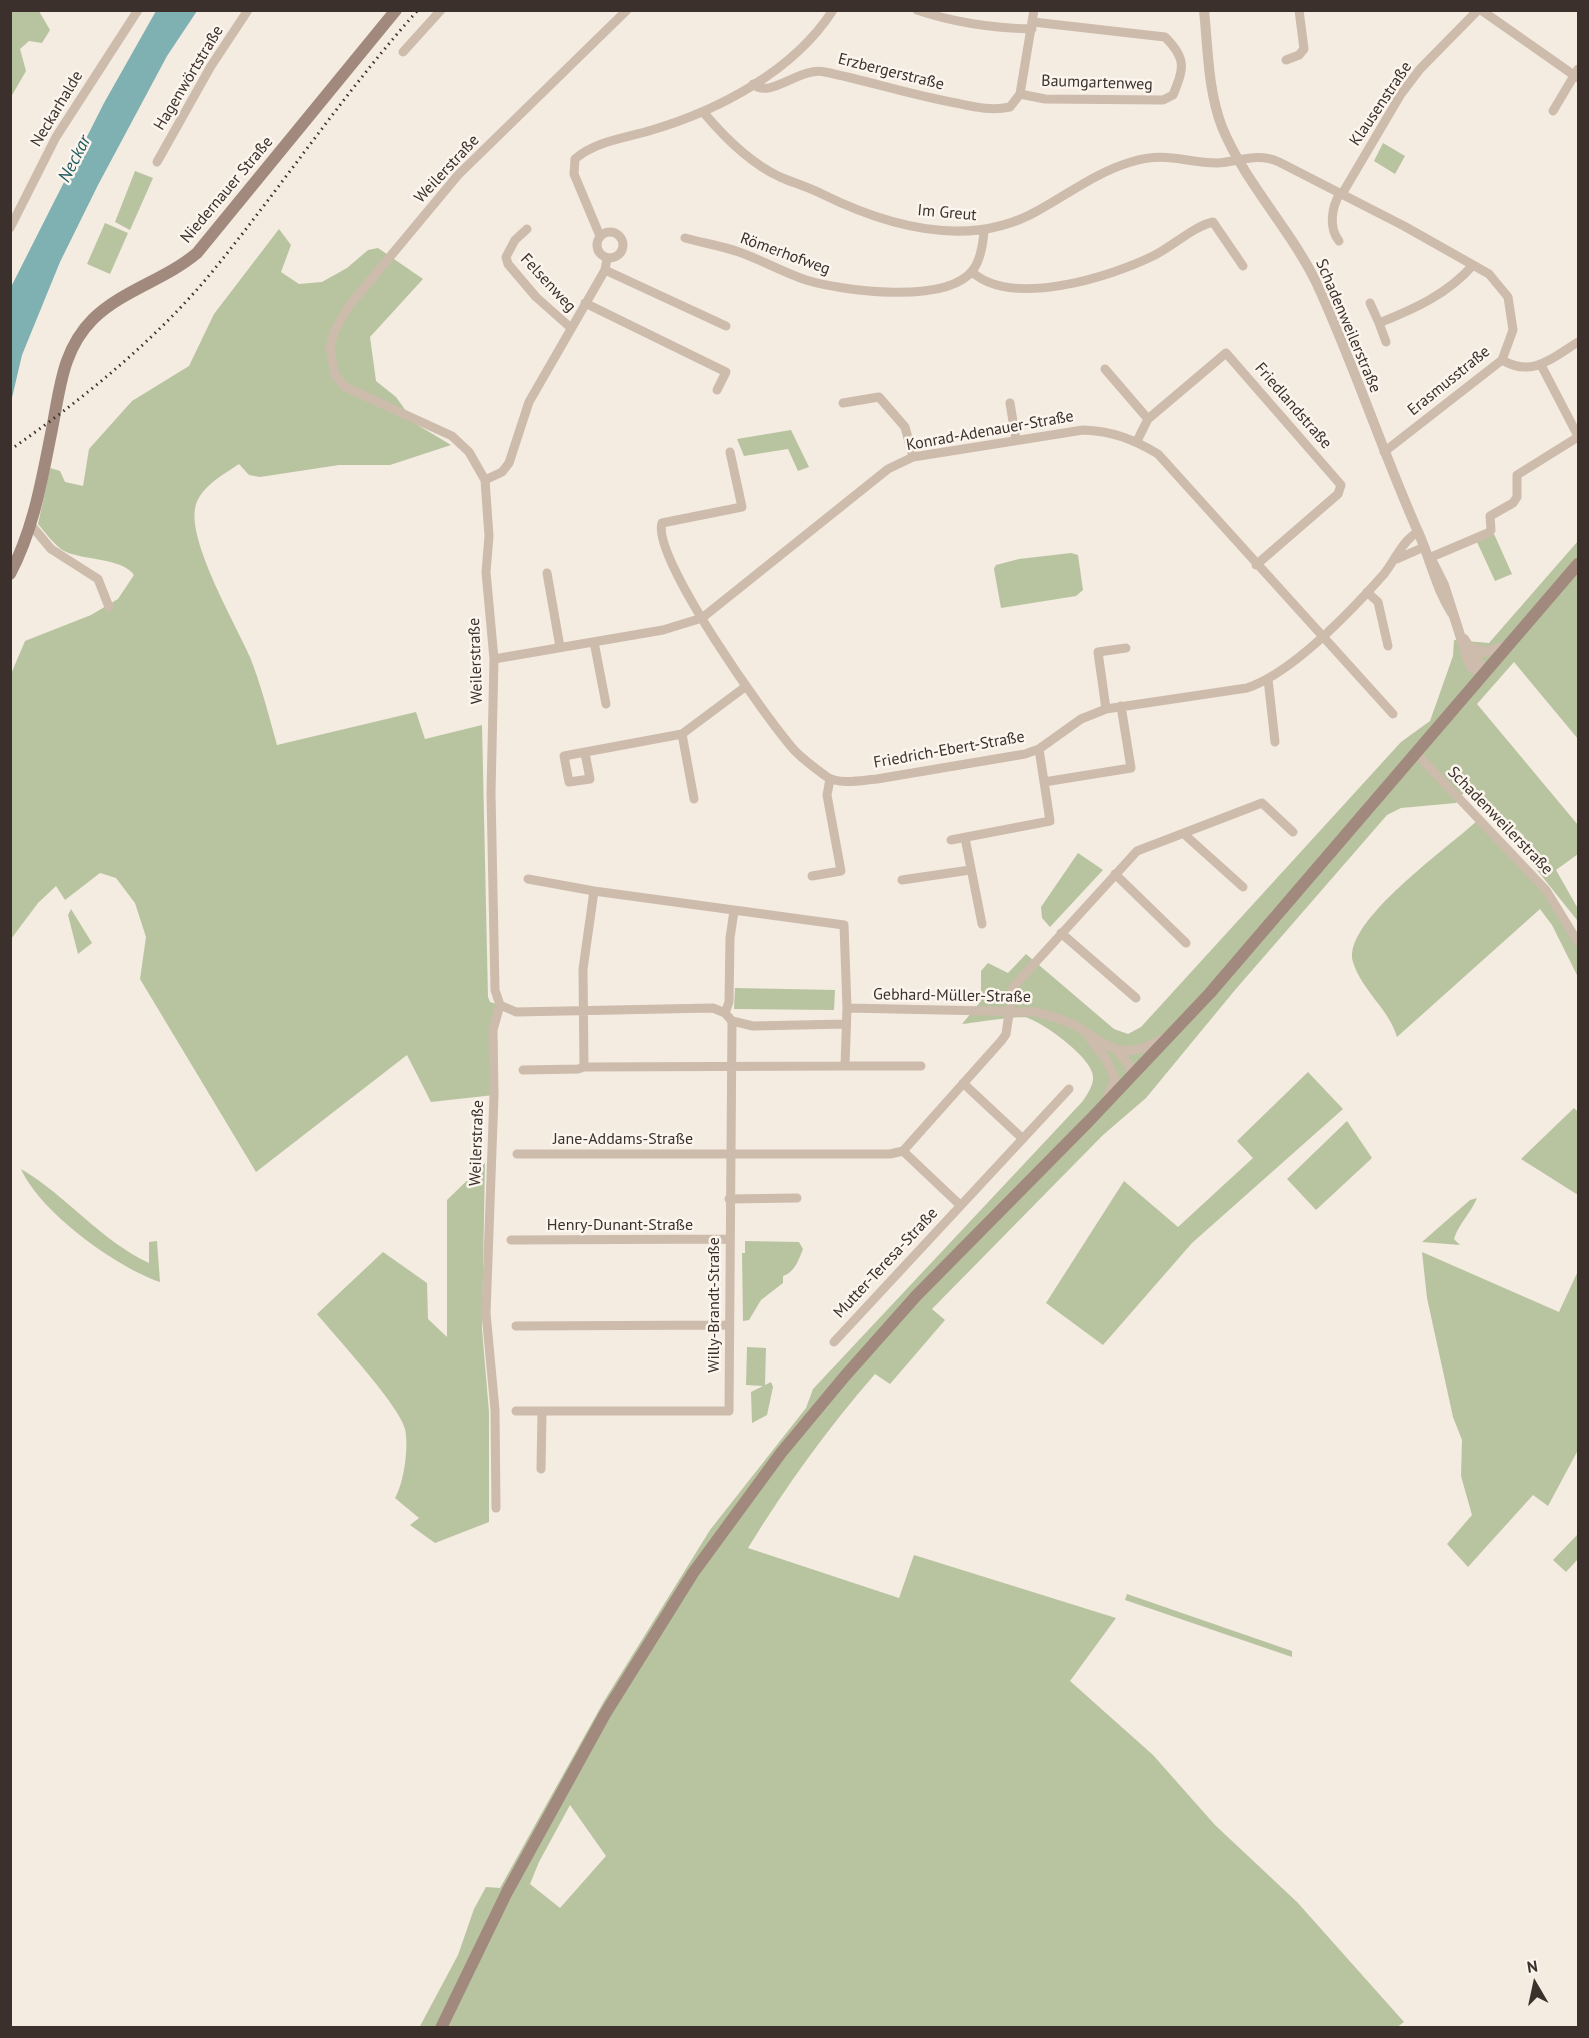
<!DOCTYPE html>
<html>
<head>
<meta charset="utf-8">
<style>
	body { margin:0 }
	#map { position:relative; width:1589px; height:2038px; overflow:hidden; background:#f4ebe1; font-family:"PT Sans",sans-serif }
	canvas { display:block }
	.frame { position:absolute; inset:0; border:12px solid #3b302b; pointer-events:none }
	.north { position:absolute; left:1505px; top:1954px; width:60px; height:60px; -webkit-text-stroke:4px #fbf5ee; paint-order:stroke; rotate:351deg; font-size:16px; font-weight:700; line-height:24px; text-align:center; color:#3b302b }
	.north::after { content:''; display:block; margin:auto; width:21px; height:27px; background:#3b302b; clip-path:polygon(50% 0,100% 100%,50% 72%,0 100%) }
</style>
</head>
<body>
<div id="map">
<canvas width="1589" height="2038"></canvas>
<div class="frame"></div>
<div class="north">N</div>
</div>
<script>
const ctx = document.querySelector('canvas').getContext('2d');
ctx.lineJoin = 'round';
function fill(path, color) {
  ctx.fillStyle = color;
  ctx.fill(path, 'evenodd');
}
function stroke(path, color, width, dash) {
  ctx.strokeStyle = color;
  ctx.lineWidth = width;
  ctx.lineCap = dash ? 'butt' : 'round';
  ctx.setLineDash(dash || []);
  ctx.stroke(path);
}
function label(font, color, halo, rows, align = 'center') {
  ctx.font = font + ' "PT Sans",sans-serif';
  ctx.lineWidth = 5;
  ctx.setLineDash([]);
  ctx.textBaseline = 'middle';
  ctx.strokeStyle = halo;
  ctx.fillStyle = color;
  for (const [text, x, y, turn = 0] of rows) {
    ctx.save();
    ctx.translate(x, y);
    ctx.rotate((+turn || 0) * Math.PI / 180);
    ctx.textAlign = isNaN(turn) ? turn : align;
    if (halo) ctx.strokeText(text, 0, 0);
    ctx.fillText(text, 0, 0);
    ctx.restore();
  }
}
fill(new Path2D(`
	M11,10L39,11L50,30L42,43L29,41L20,49L26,71L11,97Z
	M1383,143L1405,156L1395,174L1374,161Z
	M135,171L153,178L130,230L115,222Z
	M105,223L128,233L110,274L87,264Z
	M279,229L291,245L281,272L299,284L322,282L347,268L368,250L378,248L423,279L370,337L376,381L396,397L406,411V418L451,445L390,465H339L260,477L249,475L239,464C223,475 198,488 195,509C189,544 235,623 250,657C261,685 269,716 277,745L416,712L425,739L482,725L488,997L490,1002L500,1005L493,1021L494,1095L431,1102L407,1055L256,1172L140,979L146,937L135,903L116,878L100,873L65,900L56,886L38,903L11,939V674L25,641L91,615L118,599L134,575C123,558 81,560 64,551C55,546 45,532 38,524L50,468L60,471L65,482L83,486L89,449L132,401L189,366L214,314Z
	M791,430L809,467L798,471L788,449L744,456L737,439Z
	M1494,534L1512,574L1495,581L1477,542Z
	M1578,541V739L1514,662L1477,704L1578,825V854L1556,870L1577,907V920L1516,844L1524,836L1518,830L1509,838L1466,790L1456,803L1401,808L1387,815L1235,990L1146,1098L1103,1135L932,1309L945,1320L890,1384L875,1374C827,1429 786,1486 748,1548L899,1598L914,1555L1116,1618L1070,1681L1153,1755L1215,1825L1297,1902L1404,2022L1396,2028H419L458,1955L474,1909L486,1887L500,1888L604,1701L710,1530L806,1408L813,1389L1082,1102C1087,1095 1094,1085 1093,1076C1091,1057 1045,1024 1028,1018C1018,1015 975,1023 962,1024L981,1001V971L988,963L1008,973L1026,954L1114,1029L1128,1034L1141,1027L1401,742L1430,721L1453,656L1454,640L1489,643ZM570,1805L606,1856L560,1908L530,1884L539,1862Z
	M1071,553L1078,555L1083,590L1076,596L1001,608L994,569L996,565L1019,559Z
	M1479,819L1546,890L1578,942V977L1552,925L1540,909L1397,1037C1389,1009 1362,991 1353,962C1341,922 1451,846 1479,819Z
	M1078,853L1103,870L1050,927L1042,918L1041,907Z
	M71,909L92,943L78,954L68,915Z
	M735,988L835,990L834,1010L734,1009Z
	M1308,1072L1343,1109L1192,1243L1103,1345L1046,1303L1124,1181L1178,1227L1253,1158L1237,1141Z
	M1574,1108L1578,1112V1195L1521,1159Z
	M1347,1121L1372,1158L1316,1210L1287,1179Z
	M485,1163L482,1329L489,1412V1522L435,1543L410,1525L419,1518L395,1498C404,1483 409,1447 405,1429C400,1406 335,1336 317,1314L383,1252L427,1283L428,1319L447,1337V1200Z
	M21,1169C67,1196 100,1240 149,1263V1242L157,1241L160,1282C116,1267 40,1212 21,1169Z
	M1477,1198C1471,1213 1459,1223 1454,1239L1460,1245L1422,1242L1470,1200Z
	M745,1241L799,1242L803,1249C798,1261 795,1272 783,1276V1283L761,1300L749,1320L743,1321L742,1253H745Z
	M1422,1252L1559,1312L1578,1271V1450L1548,1506L1533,1495L1468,1567L1447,1544L1472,1515L1461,1476L1462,1440L1453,1417L1427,1298Z
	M747,1347L766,1348L765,1385L771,1382L773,1387L767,1415L752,1423L751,1392L763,1386L746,1385Z
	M1578,1534V1559L1566,1572L1553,1560Z
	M1127,1594L1292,1651V1657L1125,1600Z`), '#b8c4a0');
fill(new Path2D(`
	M156,11H197L167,56L98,185L60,262L22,355L11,402V287L104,103Z`), '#7fb0b2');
stroke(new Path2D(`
	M917,10C955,23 991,28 1032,29
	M1481,10L1578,78
	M403,52L441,10
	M1286,60L1299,55L1304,49L1299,10
	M753,84C770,100 800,66 825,72C869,81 911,95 956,103C975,107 991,111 1010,107L1020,94L1034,10
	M1020,94L1045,99L1163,100L1173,95C1184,68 1187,59 1165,37L1033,22
	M1553,111L1578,69
	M704,113C725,138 750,163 780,177C794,183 808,187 822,194C889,227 970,250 1039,210C1070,193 1097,172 1131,162C1167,151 1185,163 1217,163C1239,162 1257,152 1279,162L1404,226L1489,274L1508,297L1513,330L1502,360L1384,452
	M157,162L211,66L248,10
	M1342,194L1401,94L1420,69L1478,10
	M10,228L56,137L138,10
	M527,229L515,240L506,257L508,264L536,297L571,328
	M597 245a13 13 0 1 1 26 0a13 13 0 1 1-26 0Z
	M600,236L574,174L575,159C595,141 626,138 652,130C719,110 794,71 833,10
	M685,238C703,243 722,246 739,252C762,260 782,272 806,280C842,291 947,305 973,270C981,259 983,244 984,231
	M1339,241C1328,227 1332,207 1340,193
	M605,270L726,326
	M972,272C1012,308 1110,277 1153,256C1172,247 1194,226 1213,222L1243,266
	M585,303L726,372L717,390
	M1370,303L1379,323C1414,309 1448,294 1473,265
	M1379,323L1386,342
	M1502,360C1533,378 1552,358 1578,342
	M1541,365L1578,436
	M1105,369L1148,419
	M843,403L879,397L905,427L913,457
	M1010,403L1016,440
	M1137,441L1148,419L1226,353L1341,485L1338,494L1256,565
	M730,452L742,507L662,523C651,557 768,721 795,751C804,760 816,769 827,777C840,785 863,780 877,779L1025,754L1039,749L1081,719L1106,709L1247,688C1292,673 1352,610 1384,574C1395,560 1403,540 1418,532
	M485,480L502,472L509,463L529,402L605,270L607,259
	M31,525L51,549L98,579L109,607
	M1429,558L1488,533L1491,530L1490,516L1513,503L1517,497V475L1578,437
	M1397,559L1424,547
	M547,573L560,647
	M1367,592L1378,602L1388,646
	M594,642L606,704
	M494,659L663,630L702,618L888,469L913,457L1083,430C1112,431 1133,439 1158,454L1393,714
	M1268,679L1275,742
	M1106,709L1098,652L1126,648
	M682,734L694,799
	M585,753L590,779L569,782L564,756L682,734L745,687
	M1416,753L1546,890L1578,942
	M1044,782L1131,768L1121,706
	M1184,834L1243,887
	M965,838L982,924
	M951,840L1050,821L1039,749
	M1115,874L1186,943
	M812,876L841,871L827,795L830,779
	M902,880L970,870
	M1061,933L1136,998
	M500,1005L516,1012L713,1008L725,1013L732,1021L729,1411H516
	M847,1008L1036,1012C1050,1016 1064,1019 1076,1026C1111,1048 1123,1062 1162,1039
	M725,1013L729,1002L730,938L734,911
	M732,1021L753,1026L846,1024
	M1090,1039L1106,1059L1115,1079L1108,1096
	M1117,1051L1127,1062L1133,1075
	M845,1066H921
	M584,1067L583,969L594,891
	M523,1070L578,1069L584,1067L845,1066L847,1008L844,925L594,891L528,879
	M963,1083L1023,1139
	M903,1151L1002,1040L1006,1034L1013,987L1137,851L1262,803L1293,832
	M903,1151L960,1205
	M517,1154H890L903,1151
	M729,1199L797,1198
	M511,1240L729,1239
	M516,1326L728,1325
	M834,1342L1069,1089
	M541,1469L542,1413
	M496,1508L495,1410L486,1313L494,1095L493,1030L500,1005L495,990L491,793L494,659L486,572L489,536L485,480L469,452L452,436L345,387L335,375L330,348L334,332L349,306L458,175L627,10`), '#cdbbac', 9);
stroke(new Path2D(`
	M1204,10C1208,49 1208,91 1222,127C1245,183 1289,227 1316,282C1354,364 1382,451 1419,534C1431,561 1436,588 1452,613
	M1433,563L1444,585L1468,660L1472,668L1483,674
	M1464,639L1485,672
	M1470,647L1484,652L1507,646`), '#cdbbac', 10);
stroke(new Path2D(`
	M10,574C34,529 42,478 52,429C60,389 62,350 93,319C123,290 165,280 197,253L396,10
	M441,2028L507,1892L605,1714L693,1573L781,1453L845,1376L916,1296L1089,1121L1210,993L1578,564`), '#a18a7d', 12);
stroke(new Path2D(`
	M10,450C83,399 155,341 212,272C282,186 344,93 418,10`), '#3b302b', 3, [1.5, 4.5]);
label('16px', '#3b302b', '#fbf5ee', [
	["Erzbergerstraße",891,72,14],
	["Hagenwörtstraße",189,78,-59],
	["Baumgartenweg",1097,83,2],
	["Klausenstraße",1381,104,-56],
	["Neckarhalde",57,109,-59],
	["Weilerstraße",447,169,-47],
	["Niedernauer Straße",227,190,-50],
	["Im Greut",947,213,5],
	["Römerhofweg",785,254,20],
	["Felsenweg",548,283,47],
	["Schadenweilerstraße",1348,326,67],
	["Erasmusstraße",1449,381,-39],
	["Friedlandstraße",1293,406,49],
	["Konrad-Adenauer-Straße",990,431,-10],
	["Weilerstraße",476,661,-92],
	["Friedrich-Ebert-Straße",949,750,-10],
	["Schadenweilerstraße",1500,821,46],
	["Gebhard-Müller-Straße",952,996,1],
	["Jane-Addams-Straße",623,1139],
	["Weilerstraße",477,1143,-88],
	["Henry-Dunant-Straße",620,1225],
	["Mutter-Teresa-Straße",886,1263,-47],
	["Willy-Brandt-Straße",714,1305,-90]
]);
label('italic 18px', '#1f5a5e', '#fbf5ee', [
	["Neckar",75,159,-63]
]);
</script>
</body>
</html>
